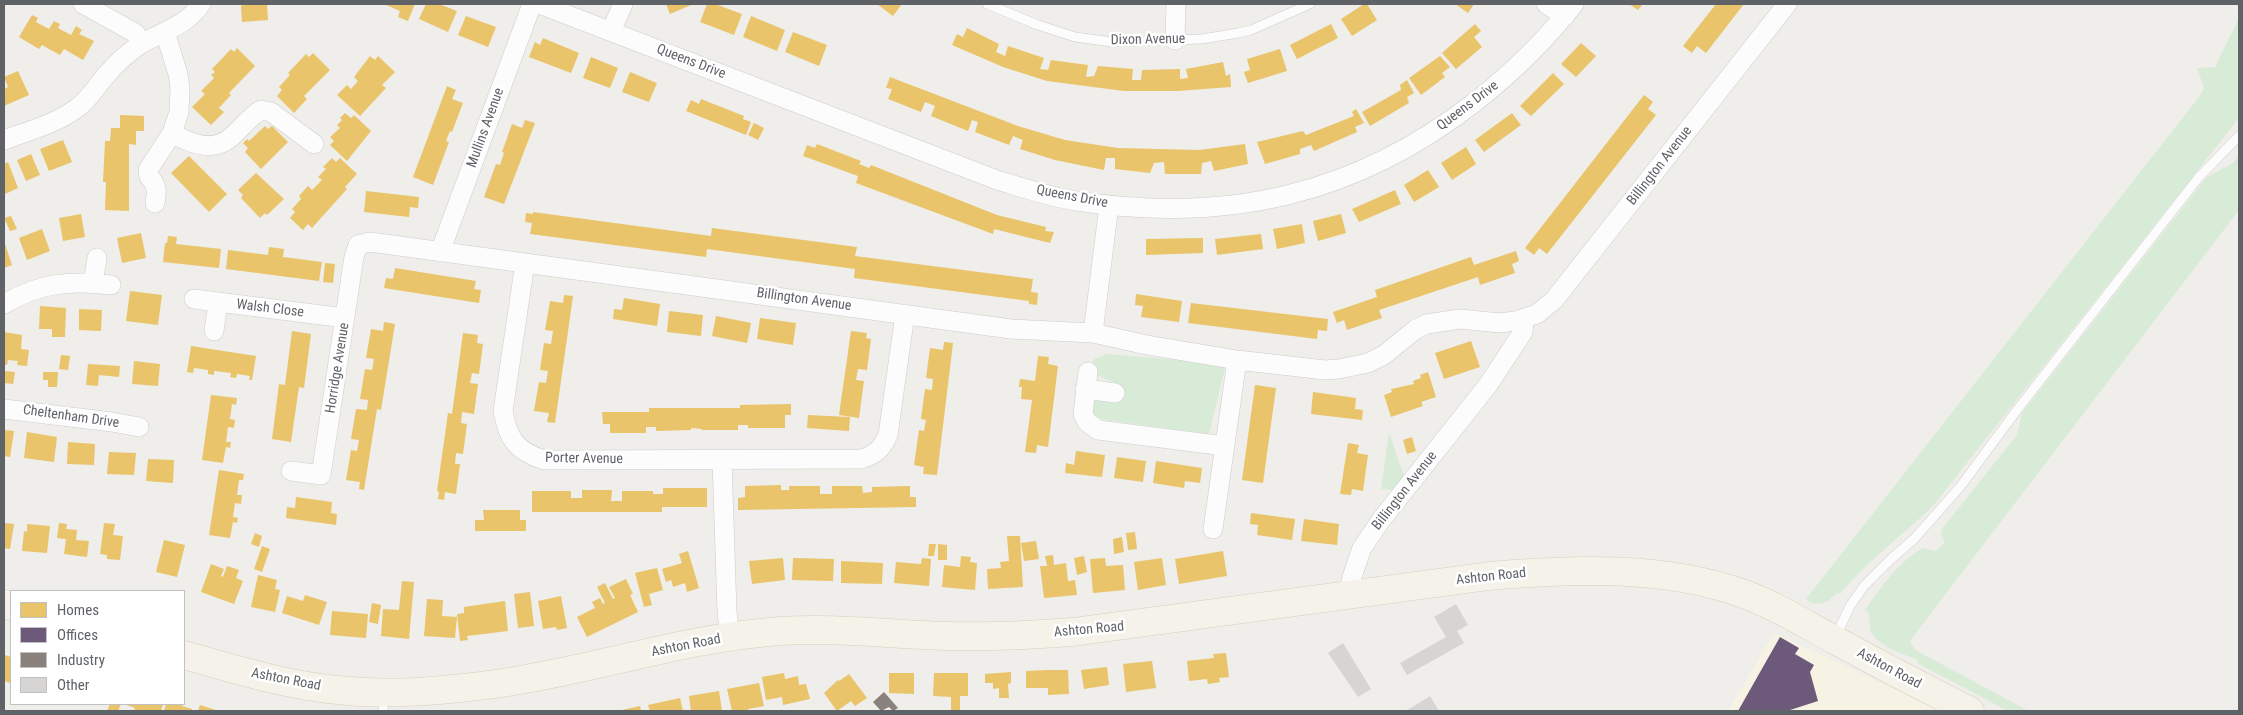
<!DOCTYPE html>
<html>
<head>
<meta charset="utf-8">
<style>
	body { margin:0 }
	#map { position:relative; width:2243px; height:715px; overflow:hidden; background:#efeeea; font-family:"Roboto Condensed",sans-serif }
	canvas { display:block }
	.frame { position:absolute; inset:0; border:5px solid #5f6368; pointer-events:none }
	.legend { position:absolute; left:10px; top:590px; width:175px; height:115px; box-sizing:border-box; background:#fff; border:1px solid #bfc1c3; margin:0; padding:6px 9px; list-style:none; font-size:15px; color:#5f6368 }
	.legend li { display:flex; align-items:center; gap:10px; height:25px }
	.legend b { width:25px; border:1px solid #bfc1c3 }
</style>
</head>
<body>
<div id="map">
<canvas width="2243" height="715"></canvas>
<div class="frame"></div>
<ul class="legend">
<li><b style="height:14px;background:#e9c46a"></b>Homes</li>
<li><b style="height:14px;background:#6d597a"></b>Offices</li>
<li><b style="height:14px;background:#8a817c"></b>Industry</li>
<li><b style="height:14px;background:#d6d5d3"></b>Other</li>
</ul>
</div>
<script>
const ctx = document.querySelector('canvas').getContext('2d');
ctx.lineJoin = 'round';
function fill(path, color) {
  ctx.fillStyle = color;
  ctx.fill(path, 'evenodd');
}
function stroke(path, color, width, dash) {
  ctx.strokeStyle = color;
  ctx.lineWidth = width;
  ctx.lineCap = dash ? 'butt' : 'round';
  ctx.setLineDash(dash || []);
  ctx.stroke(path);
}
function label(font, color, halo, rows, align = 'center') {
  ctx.font = font + ' "Roboto Condensed",sans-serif';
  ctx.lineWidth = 5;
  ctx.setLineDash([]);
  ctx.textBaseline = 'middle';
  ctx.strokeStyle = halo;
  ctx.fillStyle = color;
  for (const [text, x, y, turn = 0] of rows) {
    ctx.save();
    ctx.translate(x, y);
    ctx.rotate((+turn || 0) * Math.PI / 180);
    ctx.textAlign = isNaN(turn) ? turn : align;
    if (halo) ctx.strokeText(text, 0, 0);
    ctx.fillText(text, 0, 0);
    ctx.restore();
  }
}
fill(new Path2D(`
	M1774,633L1918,700L1940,711H1728Z`), '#f7f3e4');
fill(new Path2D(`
	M2239,18V118L1933,506C1902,536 1867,561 1840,594L1836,593C1829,603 1816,608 1806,599L2199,97L2204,88L2197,68L2215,67Z
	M2239,156V210L1912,638L1910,643L1917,651L2029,711H2008L1919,664L1916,659C1900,653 1878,646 1870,630L1869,613L1865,610C1881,587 1899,561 1923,548L1935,551L1945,543L1941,535L1942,529L2017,435L2022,413L2207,177L2233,163Z
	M1107,354L1226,364L1209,434L1106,420L1093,416L1092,399L1116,398L1118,384L1095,375L1091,366L1094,359Z
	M1389,433L1405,479L1393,490L1381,489Z`), '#d8ebd6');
fill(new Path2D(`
	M244,4H267L268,20L242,22L241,6Z
	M384,4H415L408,21L398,17L400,11Z
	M426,4H439L457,11L448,32L419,19Z
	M666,4H690L691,5L670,14Z
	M707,4H715L742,14L734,35L700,22Z
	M877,4H902L893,16Z
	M1364,4H1367L1377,20L1352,36L1341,19Z
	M1455,4H1474L1468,13Z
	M1629,4H1643L1638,10Z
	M1716,4H1744L1706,53L1697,46L1692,53L1683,46Z
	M32,15L38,18L36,22L49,29L54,21L60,24L58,28L71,35L76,26L82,30L79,34L94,41L83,60L64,49L60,55L42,45L39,49L19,37Z
	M466,16L496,27L488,47L458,35Z
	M751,16L785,30L777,51L743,37Z
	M1331,24L1338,38L1297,59L1290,45Z
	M1475,24L1481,31L1474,37L1482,47L1456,69L1442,53Z
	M967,28L999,44L996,52L1005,56L1008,46L1044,58L1040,69L1048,70L1051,60L1088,65L1086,77L1094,76L1098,66L1133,69L1132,80H1141L1142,70L1180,69V79L1188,78L1186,69L1223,62L1226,76L1230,74L1231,87L1178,91H1124L1047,81L1003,67L952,45L957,34L963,37Z
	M793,32L827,45L819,66L785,52Z
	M543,38L579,53L571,73L529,57L535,42L540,45Z
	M1581,43L1596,56L1576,77L1561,64Z
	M237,48L255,66L229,93L231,95L219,108L224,112L211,125L192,107L205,94L201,91L214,78L211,75L215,72L212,69L231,49L234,52Z
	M1280,49L1287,71L1248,83L1244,72L1250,70L1247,59Z
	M313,53L330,70L304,96L307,99L294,113L277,96L282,90L279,87L290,75L288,73L306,54L309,57Z
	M370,56L375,60L378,56L395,72L382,85L386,88L360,116L337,95L347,85L351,89L358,81L354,77Z
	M1440,56L1450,67L1442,73L1445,77L1421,95L1409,78Z
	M591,57L618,68L610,88L583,78Z
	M18,71L29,95L4,106V89L8,87L4,77Z
	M630,72L657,83L649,102L622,92Z
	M1553,73L1564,84L1531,116L1520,106Z
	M890,77L1018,126L1065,140L1118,148L1199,150L1245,144L1248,164L1214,171L1211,161L1202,163L1201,174H1165L1164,162L1154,163L1150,173L1115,169V158H1106L1104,170L1055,160L1020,149L1023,140L1013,136L1009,145L975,132L978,122L972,120L968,131L931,116L935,106L925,102L921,112L888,99L892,89L886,88Z
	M1407,80L1414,93L1407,97L1409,103L1370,126L1362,112L1401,90L1400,85Z
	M447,86L456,90L452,99L463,103L452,132L450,131L446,141L449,142L433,185L413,177Z
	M1644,95L1653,102L1648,109L1656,115L1547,254L1539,248L1534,255L1525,248Z
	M701,99L744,116L743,119L751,122L746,135L686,111L691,100L699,104Z
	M1356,109L1364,123L1355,127L1357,132L1314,151L1311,145L1300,149V154L1265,164L1257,142L1303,131L1306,135L1354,116L1352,112Z
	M345,113L351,118L354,115L371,131L347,161L330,145L334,141L330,137L340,128L337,125L342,120L340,118Z
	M1512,113L1521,125L1484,152L1475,140Z
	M120,115L144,116V131H136V145L129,144V211L105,210L106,182H103L105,141H110L111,128H120Z
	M525,120L535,123L504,204L484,197L496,164L500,165L504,153L502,152L512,124L522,128Z
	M754,123L764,128L758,140L748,135Z
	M265,126L268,129L272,126L288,142L261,169L245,152L248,148L243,143L247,139L249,141Z
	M63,140L72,162L49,171L40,149Z
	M817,144L861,161L859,164L869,168L871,165L997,215L1046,227L1045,231L1054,232L1050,243L994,229L993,234L856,183L858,176L803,156L807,145L815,148Z
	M1466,147L1476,164L1452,180L1441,163Z
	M31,154L40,175L26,181L17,160Z
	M189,156L227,194L209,212L171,173Z
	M332,158L336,162L340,158L357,174L345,187L347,189L312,228L308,224L303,230L290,218L295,212L292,209L301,199L299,196L308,186L312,190L322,180L318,177L326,169L323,167Z
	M8,162L18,188L5,194L4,164Z
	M1428,170L1439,187L1414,202L1404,185Z
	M256,173L284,199L267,215L265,213L260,218L241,198L243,195L238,190Z
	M1395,190L1401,204L1359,222L1352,209Z
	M366,191L419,197L418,208L410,207L409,217L364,212Z
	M533,212L711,236L712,228L857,247L855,256L1033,279L1031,292L1038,293L1037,305L1029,304V301L854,278L855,269L707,249L706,257L530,234L532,223L525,222L526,213L533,214Z
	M81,214L85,237L63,241L59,218Z
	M1341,214L1346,233L1318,241L1313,221Z
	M11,216L17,229L10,231L4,218Z
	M1302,224L1305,243L1277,249L1273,229Z
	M42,229L50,251L27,260L19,238Z
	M141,233L146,258L122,263L117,238Z
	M1261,234L1263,249L1217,255L1215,239Z
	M168,236L177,237L176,244L221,249L219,268L163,262L165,243H167Z
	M1203,238V253L1146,255V239Z
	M4,241L12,265L4,268Z
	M269,247L284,249L283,257L322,262L319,281L226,269L228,250L268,255Z
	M1516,251L1519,261L1512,264L1515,273L1480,285L1478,277L1379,310L1382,318L1347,330L1344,320L1337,323L1333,312L1377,297L1375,290L1471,257L1474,265Z
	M325,263L335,264L333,283L323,282Z
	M395,268L476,281L474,289L481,290L479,303L384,288L386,278L393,279Z
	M130,291L162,295L158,325L126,321Z
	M1136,294L1182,301L1179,322L1141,317L1143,306L1135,305Z
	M564,295L573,296L555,423L547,422L549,413L534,411L539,382L546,383L548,371L540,370L544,343L551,344L553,331L545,330L550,301L563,303Z
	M624,298L660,304L657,326L613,319L614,309L622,310Z
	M1191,303L1328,319L1327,331L1318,330L1317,339L1188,323Z
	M40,306L66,308L65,337H52V329H39Z
	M79,309L102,310L101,331L79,330Z
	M669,311L703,315L701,336L667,332Z
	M716,316L751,323L747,343L712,336Z
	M760,318L796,323L793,345L757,339Z
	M384,322L395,324L381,410L377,409L364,490L359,489L360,482L346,480L351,450L357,451L359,440L351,439L356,409L367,410L368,400L360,399L365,369L372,370L374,359L366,358L371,329L383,331Z
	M292,331L311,334L304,388L299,387L291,442L272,439L279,384L285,385Z
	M851,331L867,333L866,338L871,339L867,370L858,369L856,380L864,381L859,418L839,415Z
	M4,332L22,335L21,349L29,350L27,366L17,365L18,361L8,360L7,365L4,364Z
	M463,333L478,335L477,343L483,344L479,374L472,373L470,383L478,384L474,414L462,412L461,423L467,424L463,454L456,453L455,464H460L456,494L445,492L444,500L438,499L439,492L437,491L448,413L452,414Z
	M1471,341L1480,367L1444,379L1435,353Z
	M944,342L953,343L937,475L923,474L924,467L914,465L919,430L924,431L926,420L921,419L925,389L932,390L933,379L926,378L930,348L943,350Z
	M191,346L256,356L252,380H249L250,376L237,374L236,378L230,377L231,373L214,371V375L208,374V370L194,368L193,373L187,372Z
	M61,355L70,356L68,370L59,369Z
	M1038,356L1049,357L1048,364L1058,366L1048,447L1037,445L1036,453L1025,452L1032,400L1021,399L1022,387H1019L1020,379L1035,381Z
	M134,361L160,364L158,386L132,384Z
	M88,364L120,366L119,377L99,375L98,386L86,385Z
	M4,371L15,372L13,384L4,383Z
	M43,372H58L57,387H48V380H43Z
	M1428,372L1436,397L1421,402L1423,406L1391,417L1384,395L1392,392L1391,389L1414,384L1413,381L1421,378L1420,375Z
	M1255,385L1276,388L1263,483L1242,480Z
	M1313,392L1356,398L1355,409L1363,410L1362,420L1311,414Z
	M211,395L237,398L236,405L232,404L230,419L235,420L234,428L228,427L226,442H231L230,448L226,447L223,463L202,460Z
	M791,404V415H785V428H748V425H738V430H702V429L691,428V430L656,431V427H646V433H610V424H603L602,412H649V408H740V405Z
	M808,415L850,417L849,431L807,428Z
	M4,430L14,431L10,457L4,456Z
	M27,432L57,437L54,462L24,458Z
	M1412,437L1416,451L1407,454L1403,440Z
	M68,442L95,444L94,465L67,464Z
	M1348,443L1359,445L1357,453L1368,455L1363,491L1352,489L1351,495L1340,494Z
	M1076,451L1105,455L1102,477L1065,473L1066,463L1074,465Z
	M109,452L136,453L134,475L107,474Z
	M1117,457L1146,461L1143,482L1114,478Z
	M148,459L174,460L173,483L146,481Z
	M1156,461L1202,468L1200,483L1185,481L1184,488L1153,483Z
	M219,470L244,474L243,480H239L237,495H242L241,504L235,503L233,517L238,518L237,523L233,522L230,538L209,535Z
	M781,485V490H789V486H820V494H832V486H862L863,493L872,492V487L910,486V497H916V507L738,510V498L745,497V486Z
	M663,488H707V507H662V512H532V491H571V498H582V490H612L611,501H622V491H653V494H663Z
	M296,497L332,502L331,513L337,514L336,525L286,518L287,507L295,508Z
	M483,510H520V520H526V531H475V520H484Z
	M1251,513L1295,519L1292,540L1257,535L1258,525L1250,524Z
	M1304,519L1339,524L1337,545L1301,541Z
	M4,523L14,524L10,549L4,548Z
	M59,523L67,524L66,529L77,530L76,540L89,541L87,557L64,554L66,539L57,538Z
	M104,523L115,524L113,535L123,536L120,560L107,559V555L100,554Z
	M27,524L50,526L47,553L22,551L24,531L27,532Z
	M1135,532L1137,549L1128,550L1126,533Z
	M255,533L262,536L259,547L251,544Z
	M1007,536H1020L1023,587L988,589L987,569L1001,568L1000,562L1009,561Z
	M1122,537L1124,552L1114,554L1113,539Z
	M164,540L185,545L177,577L156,572Z
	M1036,541L1039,559L1024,561L1021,543Z
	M929,544H936L934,556H928Z
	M938,544L947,545V560H938Z
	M262,546L270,549L262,572L254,569Z
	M688,551L699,588L687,592L685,583L673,587L671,580L666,582L662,569L682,563L679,554Z
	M1223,551L1227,576L1179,584L1175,559Z
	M1053,555L1054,565L1066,563L1068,581L1075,580L1077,595L1044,598L1040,566H1047L1045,556Z
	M961,556L971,557L970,562L977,563L975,590L942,587L944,565L960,567Z
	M1084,556L1087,572L1077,575L1074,558Z
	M783,558L785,580L752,584L749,561Z
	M793,558L834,559L833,581L792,580Z
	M922,558L931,559L929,586L894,583L896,562L921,564Z
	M1105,558L1106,566L1123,565L1125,590L1093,593L1090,559Z
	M1162,558L1166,585L1138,590L1134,562Z
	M841,561L883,563L882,584L841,583Z
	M211,564L224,569L221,576L223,577L227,566L239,570L236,578L243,581L234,604L201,592Z
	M657,568L663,590L649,594L652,605L644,607L635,573Z
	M258,575L277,580L275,589L280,590L275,612L251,607Z
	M626,579L633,594L630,595L638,612L587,637L577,617L595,608L592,602L600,598L603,604L605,603L597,587L605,583L613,599L615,598L609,587Z
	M402,581L414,582L409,639L381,636L383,609L399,610Z
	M530,592L534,626L518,628L514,594Z
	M305,595L327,602L319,625L282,613L287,596L303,601Z
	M561,596L567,628L557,630L556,627L543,629L538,601Z
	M427,599L443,600L442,616L457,617L455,638L424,636Z
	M505,601L508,631L467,636L468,640L460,641L457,614L464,613V607Z
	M372,603L381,605L378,624L369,622Z
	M332,611L368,614L366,638L330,635Z
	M1226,653L1229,677L1219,678L1220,682L1208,684L1207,679L1189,681L1187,661L1214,658L1213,654Z
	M5,655L11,657V683L4,681Z
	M1152,661L1156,688L1126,692L1123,664Z
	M1107,667L1109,685L1084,689L1081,670Z
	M1048,670H1068L1069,694L1048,695V688H1026V671Z
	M1011,672V683L1008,684L1009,698H999V688L993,689V683H985V674Z
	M784,673L785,679L798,676L799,685L806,684L810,699L783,705L782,697L766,700L762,677Z
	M889,673H914V694L889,693Z
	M934,673H968V696H960V710H951V697L933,696Z
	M849,674L867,698L855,706L851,701L837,711L824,693L838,680L839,681Z
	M759,683L764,706L748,709V711H732L727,689Z
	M719,691L722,711H691L689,696Z
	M680,698L683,711H650L648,705Z
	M110,704H121L118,711H107Z
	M124,704H163L161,711H134L135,708Z
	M166,704H183L182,706L192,709V711H164Z
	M200,705L219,711H198Z
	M640,706L641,711H622V710Z`), '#e9c46a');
fill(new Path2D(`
	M1780,637L1799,648L1795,654L1814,665L1810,672L1818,701L1787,711H1738Z`), '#6d597a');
fill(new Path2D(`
	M884,692L898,708L893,711L889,707L881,711L873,702Z`), '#8a817c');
fill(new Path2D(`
	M1456,604L1468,625L1457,631L1464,643L1407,675L1400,663L1446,637L1434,617Z
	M1343,643L1371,689L1358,697L1328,653Z
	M1430,696L1439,711H1406Z`), '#d6d5d3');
const lane = new Path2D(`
	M987,4L1038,25L1075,37L1112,42L1202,39L1238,33L1251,30L1310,4
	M1836,636L1850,606L1864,586L1891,559L1914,539L1960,487L2017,410L2199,177L2239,136
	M383,711L384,695`);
const street = new Path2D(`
	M83,4L135,33L142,43
	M539,4L997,180C1024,188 1050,197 1077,201C1226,224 1356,195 1475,102C1512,73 1545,41 1574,4
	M1546,4L1565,16
	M611,31L623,4
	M1175,40L1176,4
	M172,133C189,143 212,153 230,138C241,129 249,117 261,110L271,112L314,144
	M4,140C28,131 56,124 77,108C91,98 98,83 110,71C117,62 126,55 135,48C158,32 185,28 201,4
	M155,203C157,192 158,185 149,177L148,170L172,133L179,112L180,88L178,74L165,32
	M440,252L532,4
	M525,263L503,411C508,439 516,451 544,460L861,459C875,455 882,449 888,435L905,314
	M93,283L97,258
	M194,299L345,318
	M4,304C40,283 70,280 111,285
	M214,331L218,302
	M1093,333L1109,205
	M1088,372L1083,414L1087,422L1098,430L1225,446
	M1085,389L1115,393
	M4,409L112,422L139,427
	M722,460L727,612L730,637
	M291,471L321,475L354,257L358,245L370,242L1011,329L1093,333L1147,345L1237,360L1325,370L1339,369L1368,363L1384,355L1416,329L1427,324L1460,319L1500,323L1515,321L1537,314L1554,300L1787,4
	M1213,529L1237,360
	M1349,595L1352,577L1362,548L1381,520L1488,385L1523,332L1524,319`);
const primary = new Path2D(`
	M4,604L11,606
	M184,655C234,669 285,685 338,690C389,696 444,691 495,684C591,671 683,638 780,631C837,627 894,635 951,636C992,637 1033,635 1073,632L1489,576C1573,569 1664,565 1744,594C1777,606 1805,624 1835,640C1880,665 1925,688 1970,711`);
stroke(lane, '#cbcccc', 10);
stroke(street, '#cbcccc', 20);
stroke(primary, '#d7ceb8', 29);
stroke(lane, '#fdfcfc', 9);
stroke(street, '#fdfcfc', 19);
stroke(primary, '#f4f2e9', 28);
label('14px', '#5f6368', '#fff', [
	["Dixon Avenue",1148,40,-1],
	["Queens Drive",691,62,21],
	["Queens Drive",1468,106,-37],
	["Mullins Avenue",486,128,-70],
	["Billington Avenue",1660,166,-52],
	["Queens Drive",1072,197,11],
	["Billington Avenue",804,300,8],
	["Walsh Close",270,309,7],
	["Horridge Avenue",338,368,-81],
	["Cheltenham Drive",71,417,8],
	["Porter Avenue",584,459,1],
	["Billington Avenue",1405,491,-52],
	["Ashton Road",1491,577,-6],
	["Ashton Road",1089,630,-5],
	["Ashton Road",686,646,-11],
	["Ashton Road",1889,669,28],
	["Ashton Road",286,680,11]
]);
</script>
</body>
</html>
